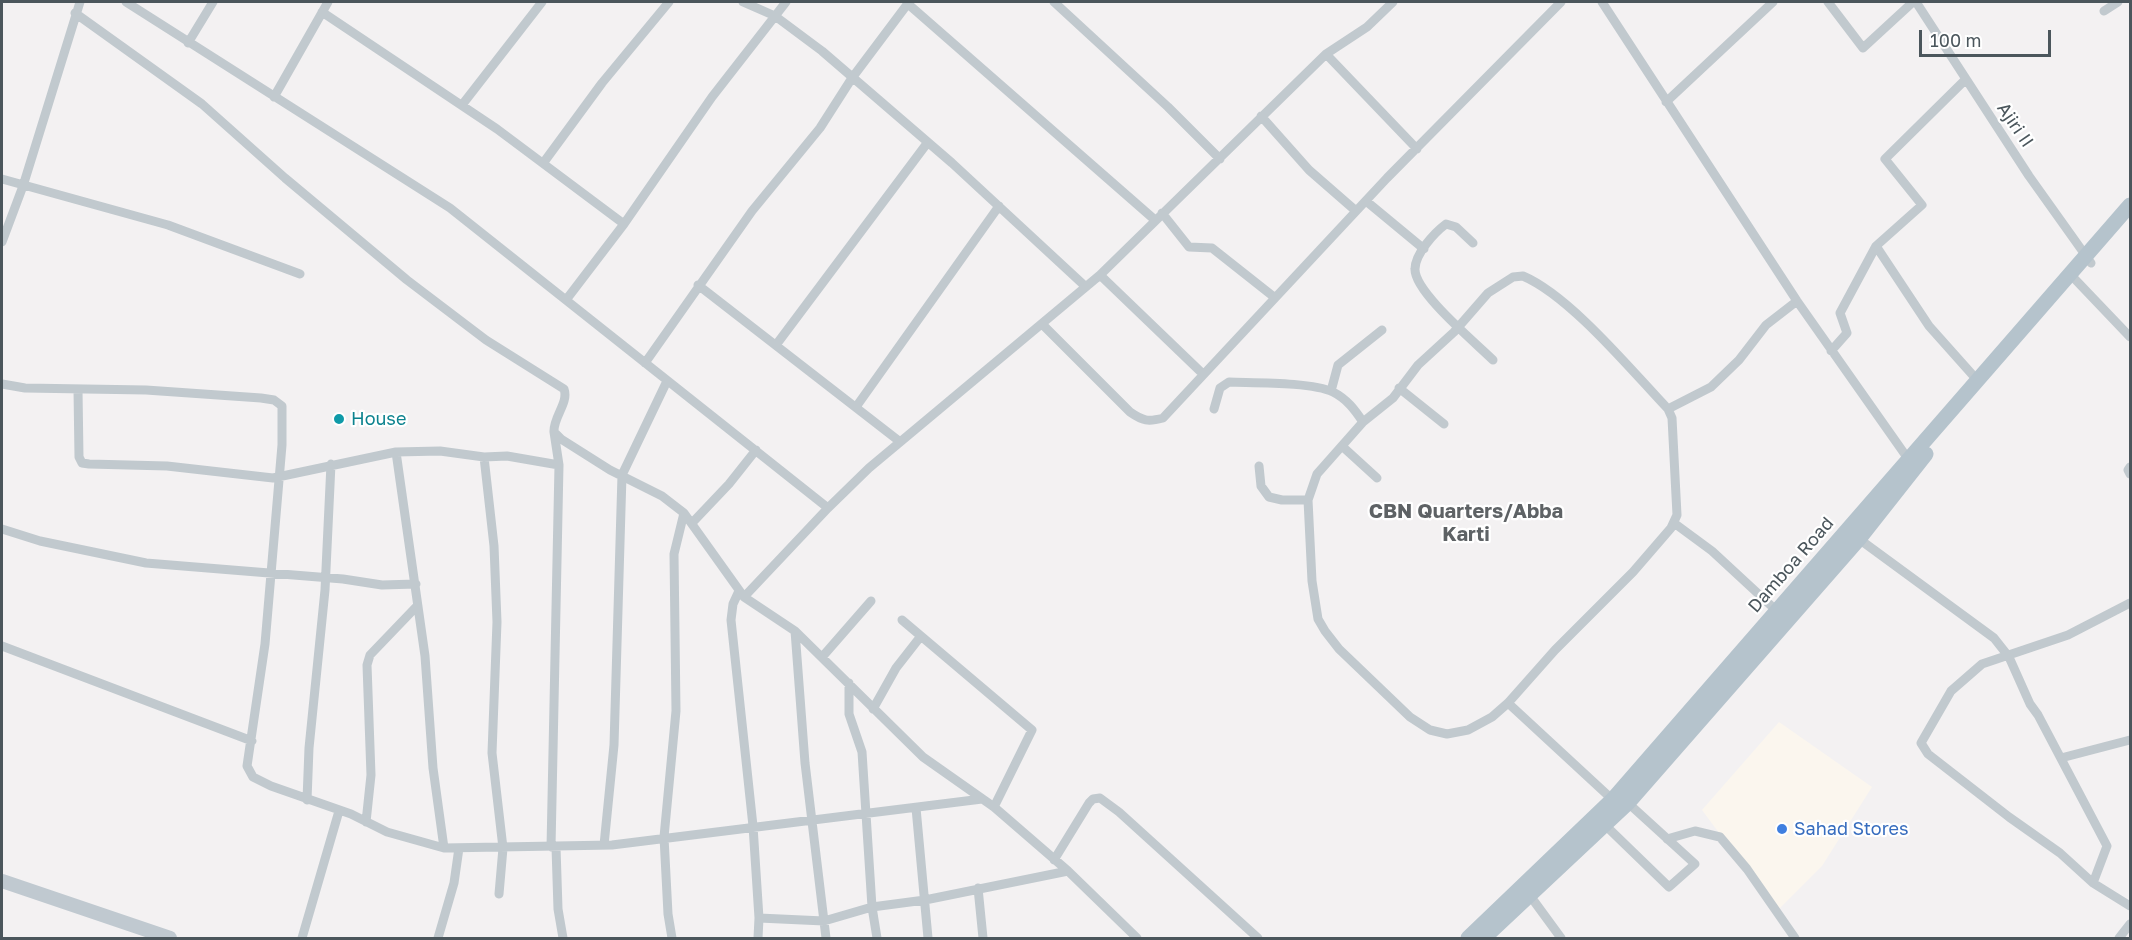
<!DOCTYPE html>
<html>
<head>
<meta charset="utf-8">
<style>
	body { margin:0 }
	#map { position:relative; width:2132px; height:940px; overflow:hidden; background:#f3f1f2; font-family:"Golos Text",sans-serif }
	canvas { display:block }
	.frame { position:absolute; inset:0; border:3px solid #4b565c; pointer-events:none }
	.scale { position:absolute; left:1919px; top:30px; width:132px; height:27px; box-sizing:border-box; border:3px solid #4b565c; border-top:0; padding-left:8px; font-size:18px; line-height:21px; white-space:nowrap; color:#4b565c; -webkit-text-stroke:4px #fff; paint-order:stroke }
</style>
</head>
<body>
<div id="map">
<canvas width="2132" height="940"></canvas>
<div class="frame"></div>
<div class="scale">100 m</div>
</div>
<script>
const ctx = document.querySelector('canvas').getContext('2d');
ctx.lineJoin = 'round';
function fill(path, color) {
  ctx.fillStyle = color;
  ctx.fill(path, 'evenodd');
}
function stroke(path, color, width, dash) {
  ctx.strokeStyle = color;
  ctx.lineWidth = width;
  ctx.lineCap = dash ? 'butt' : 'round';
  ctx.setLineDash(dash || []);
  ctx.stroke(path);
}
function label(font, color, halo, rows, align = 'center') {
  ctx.font = font + ' "Golos Text",sans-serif';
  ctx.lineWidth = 4.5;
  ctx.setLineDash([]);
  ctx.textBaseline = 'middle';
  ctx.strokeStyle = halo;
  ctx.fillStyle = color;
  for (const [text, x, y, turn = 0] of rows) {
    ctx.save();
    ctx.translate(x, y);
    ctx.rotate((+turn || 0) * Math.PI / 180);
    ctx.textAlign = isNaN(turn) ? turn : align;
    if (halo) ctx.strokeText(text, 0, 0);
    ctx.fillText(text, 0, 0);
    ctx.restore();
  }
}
fill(new Path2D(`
	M1779,722L1872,787L1822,866L1777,911L1702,810Z`), '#fbf6ee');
stroke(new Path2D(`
	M126,2L450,208L828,508
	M743,2L775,16L822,51L952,163L1086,287
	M1054,2L1168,107L1220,159
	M1602,2L1797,301L1911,463
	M1828,2L1863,48L1913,2
	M1916,2L2029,176L2091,263
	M907,3L1155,220
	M2104,11L2118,2
	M322,12L497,129L624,224
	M75,13L202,104L285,178L407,280L486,340L564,389C569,403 553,417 554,432L561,439L610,470L662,496L684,513L744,597L795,631L923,757L994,807L1068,871L1137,938
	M188,43L213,2
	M1326,54L1417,149
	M274,97L328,2
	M1666,102L1773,2
	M462,105L542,2
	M1261,116L1309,170L1356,211
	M544,162L602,83L669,2
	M2,179L168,225L300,274
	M1366,201L1424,249
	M1162,213L1189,247L1212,248L1274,297
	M2,242L23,186L80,2
	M1473,243L1456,227L1446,224C1434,233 1415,254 1415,269C1414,292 1476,343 1493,360
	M1876,246L1929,326L1978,381
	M2070,274L2130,337
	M1100,275L1203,374
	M1523,276C1570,296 1631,370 1668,409L1672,418L1677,515L1671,528L1633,572L1555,650L1508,703L1492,717L1468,730L1447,734L1430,730L1410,717L1339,649L1325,631L1318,619L1312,581L1308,500L1317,474L1363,422L1393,398L1418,365L1454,332L1488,293L1513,277Z
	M698,285L899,441
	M566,300L624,224L712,97L786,2
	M1043,325L1130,412C1143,421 1148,422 1163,418L1387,178L1561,2
	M776,345L928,142
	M1831,351L1847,333L1840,313L1876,246L1922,205L1885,159L1965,80
	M645,363L752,211L820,128L852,78L909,2
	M2,384L25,388L146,390L261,398L274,400L282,406V445L265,644L247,766L253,777L271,786L351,814L387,832L444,848L612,845L982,799
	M1399,388L1444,424
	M78,390L79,457L82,463L89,464L167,466L273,478L396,452L440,451L484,457L507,456L559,465
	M1331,391L1338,365L1382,330
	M856,407L999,206
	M1214,409L1220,388L1229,382C1255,383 1312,382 1333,392C1347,399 1355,410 1363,422
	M1668,409L1711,387L1739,360L1766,325L1797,301
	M1343,447L1377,478
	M396,452L425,656L433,768L444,848
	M484,457L494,546L497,622L492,753L503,848L499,894
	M1259,466L1261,486L1269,497L1282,500H1308
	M2130,467L2128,470L2130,474
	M692,523L729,484L756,450
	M1674,523L1712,551L1779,613
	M2,529L40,541L146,563L343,579L382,585L416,584
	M1859,539L1994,638L2009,657L2030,704L2038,715L2107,846L2093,883
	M739,591L733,604L731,620L753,826L759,918
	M744,597L828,508L869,468L1100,275L1326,54L1367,27L1393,2
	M2130,603L2068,635L1982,664L1951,691L1921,743L1928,754L2009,817L2060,853L2093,883L2130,906
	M902,620L1032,730L994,807
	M795,631L805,763L826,938
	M2,646L252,741
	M823,656L871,601
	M849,683V714L862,752L872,907L877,938
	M1508,703L1614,801
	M873,709L896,668L921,636
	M2061,758L2130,740
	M307,800L309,748L325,590L331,464
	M916,808L928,938
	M366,822L371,775L367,665L370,655L417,606
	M1605,825L1669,887L1695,864L1628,803
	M1667,839L1695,831L1720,837L1747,869L1795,938
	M604,845L614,745L622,475L667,381
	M551,847L559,465L554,432
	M556,847L558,909L563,938
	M1054,860L1089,803L1093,799L1100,798L1119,812L1258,938
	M978,888L983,938
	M1531,897L1561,938
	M302,938L339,811
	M438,938L454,883L459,848
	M672,938L668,914L664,837L676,711L674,554L684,513
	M758,938L759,918L824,921L872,907L925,900L1068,871
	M2119,938L2130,924`), '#c1c9ce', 9);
stroke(new Path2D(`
	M2,881L170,938`), '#c0c9d0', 14);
stroke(new Path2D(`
	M1468,938L1613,799L2130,205
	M1484,938L1628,803L1859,539L1926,454`), '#b5c3cc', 15);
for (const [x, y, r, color] of [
	[339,419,6,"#0f9aa8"],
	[1782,829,6,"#3f7fe0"]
]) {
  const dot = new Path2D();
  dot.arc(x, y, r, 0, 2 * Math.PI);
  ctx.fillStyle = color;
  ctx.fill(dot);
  stroke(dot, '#fff', 2);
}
label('18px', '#4b565c', '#fff', [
	["Ajiri II",2015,125,56],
	["Damboa Road",1791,565,-49]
]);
label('18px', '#0d838f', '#fff', [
	["House",351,419]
], 'left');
label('18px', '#366cbe', '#fff', [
	["Sahad Stores",1794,829]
], 'left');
label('bold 20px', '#5e6265', '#fff', [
	["CBN Quarters/Abba",1466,512],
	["Karti",1466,535]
]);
</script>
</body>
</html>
